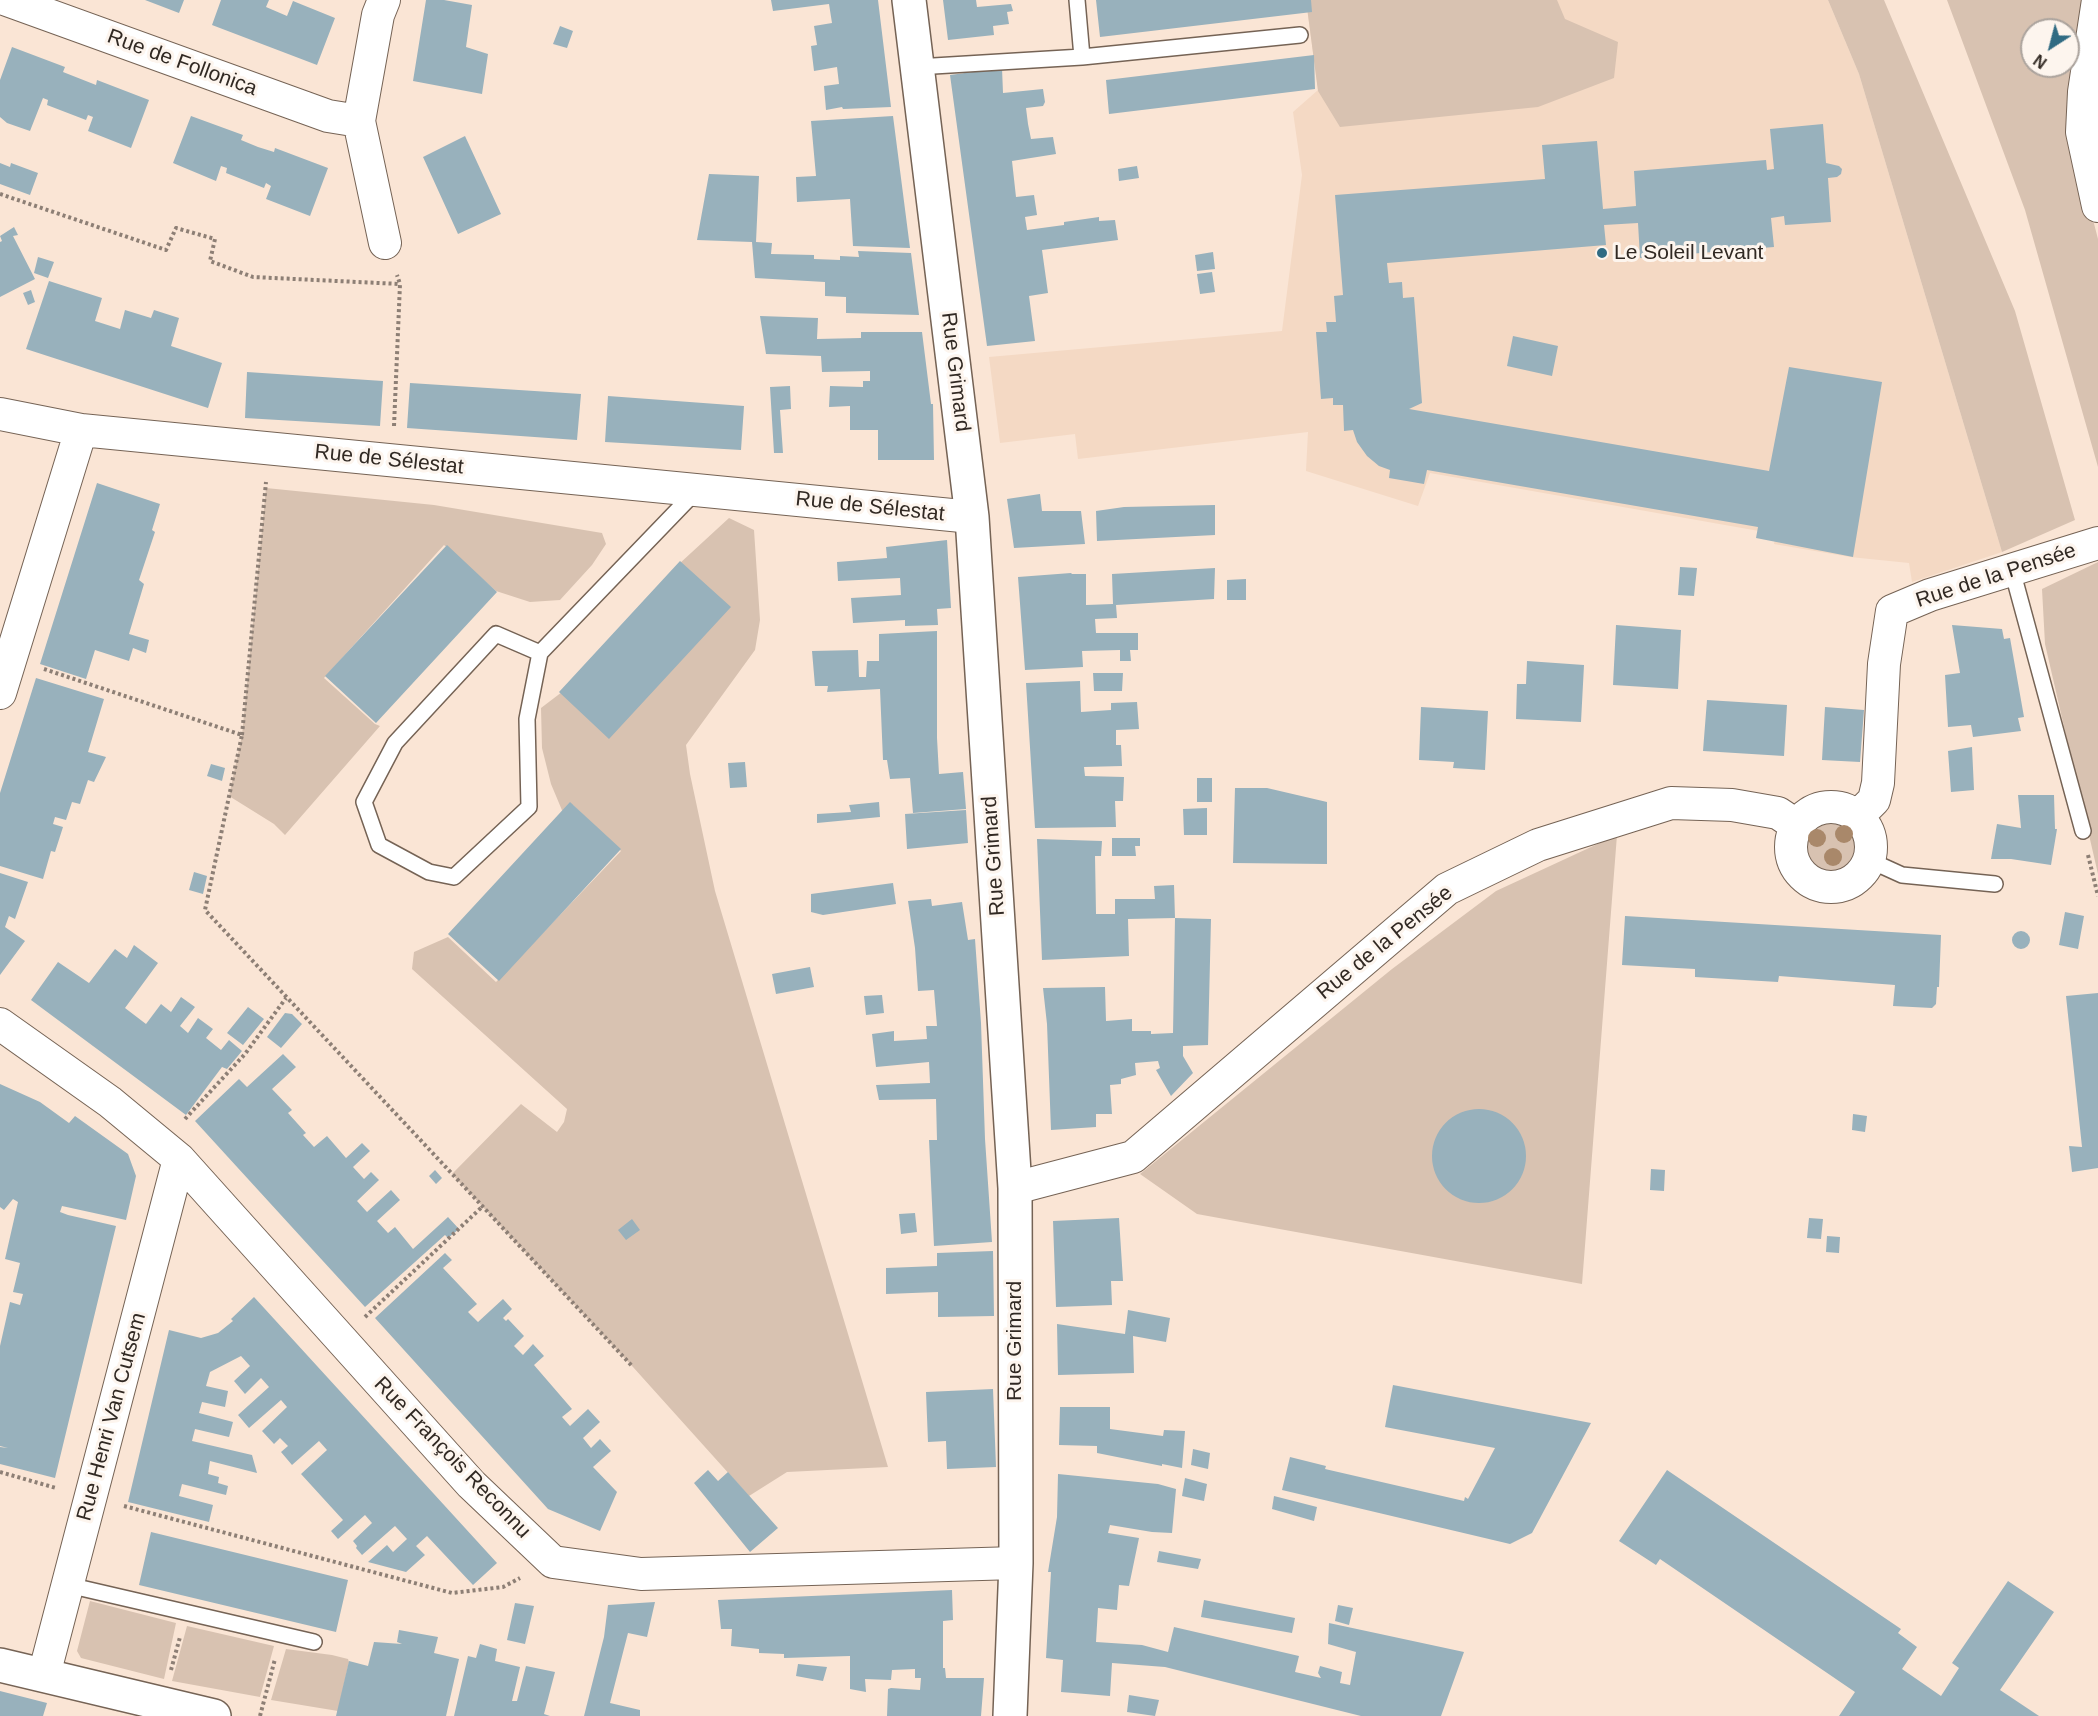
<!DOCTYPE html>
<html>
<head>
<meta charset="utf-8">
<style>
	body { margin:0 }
	#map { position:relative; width:2098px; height:1716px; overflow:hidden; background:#fae5d5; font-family:Helvetica,sans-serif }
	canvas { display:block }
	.north { position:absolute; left:2020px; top:18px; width:60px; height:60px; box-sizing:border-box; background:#fdf5ee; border:2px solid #aba39d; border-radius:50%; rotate:216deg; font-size:16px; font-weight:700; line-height:24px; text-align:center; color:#312923 }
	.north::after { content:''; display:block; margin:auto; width:21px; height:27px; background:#306b83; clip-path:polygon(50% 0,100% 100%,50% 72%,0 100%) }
</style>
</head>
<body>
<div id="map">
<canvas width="2098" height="1716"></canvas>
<div class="north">N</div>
</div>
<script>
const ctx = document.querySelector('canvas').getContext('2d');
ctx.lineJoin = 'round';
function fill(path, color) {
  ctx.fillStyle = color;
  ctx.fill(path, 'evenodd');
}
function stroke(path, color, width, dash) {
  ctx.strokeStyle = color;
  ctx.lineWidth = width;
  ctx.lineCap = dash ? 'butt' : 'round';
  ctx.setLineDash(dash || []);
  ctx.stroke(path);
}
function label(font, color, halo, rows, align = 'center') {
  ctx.font = font + ' Helvetica,sans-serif';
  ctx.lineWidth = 6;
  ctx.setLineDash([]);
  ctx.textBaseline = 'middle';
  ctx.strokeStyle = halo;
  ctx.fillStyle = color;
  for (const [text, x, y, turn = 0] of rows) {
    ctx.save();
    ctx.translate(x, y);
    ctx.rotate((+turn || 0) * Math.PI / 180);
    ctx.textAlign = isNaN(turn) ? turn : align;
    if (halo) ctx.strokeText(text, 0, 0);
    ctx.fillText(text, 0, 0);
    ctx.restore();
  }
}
fill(new Path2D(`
	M1306,0H1828L1859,74L2002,552L1912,582L1909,563L1850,557L1774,544L1776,534L1430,473L1418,506L1306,471L1308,432L1078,459L1075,434L1000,443L989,357L1282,331L1302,175L1293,112L1318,90Z`), '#f4d9c4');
fill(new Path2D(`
	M1306,0H1557L1565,19L1618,42L1614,78L1538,107L1340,127L1318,91Z
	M1828,0H1884L2015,311L2075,520L2002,552L1859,74Z
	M1947,0H2089L2078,162L2098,239V467L2025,210ZM2032,30H2068V66H2032Z
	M266,488L434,505L602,533L606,544L592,565L560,600L530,602L496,591L444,545L324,678L375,724L380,726L285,835L274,824L229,796L242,735Z
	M729,518L754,530L760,620L755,650L686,745L690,774L715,891L888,1467L787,1472L749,1496L633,1367L452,1174L521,1104L557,1132L564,1122L567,1109L412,969L414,952L448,937L496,982L621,851L573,805L564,815L551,784L542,748L541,708L562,692L679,564Z
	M2098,562V874L2045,644L2042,589Z
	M1791 847a40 40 0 1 1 80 0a40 40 0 1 1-80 0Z
	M1617,835L1582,1284L1197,1214L1140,1174L1392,969L1496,891Z
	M90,1601L176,1623L164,1679L81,1658L77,1651Z
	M187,1626L274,1646L260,1697L172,1681Z
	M286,1649L332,1655L348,1659L349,1662L338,1711L271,1700Z`), '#d8c2b1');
fill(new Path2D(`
	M145,0H184L179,13Z
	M221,0H269L266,7L287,16L293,1L335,18L317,65L212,25Z
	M426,0H444L472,5L466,47L488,54L482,94L413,81Z
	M771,0H878L891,107L843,109L842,107L826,110L824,86L839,84L837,67L814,71L811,46L817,45L814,26L832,23L829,4L773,11Z
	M943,0H976L977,7L1011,4L1013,11L1007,12L1009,24L993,26L994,35L948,40Z
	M1096,0H1311L1312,12L1100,37Z
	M560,26L573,31L567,48L553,44Z
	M12,47L65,67L63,72L96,85L97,80L149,100L131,148L88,131L93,117L88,115L86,120L47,105L48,100L43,98L30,131L7,123L0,117V80Z
	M1314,55L1315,89L1109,114L1106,80Z
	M1002,68L1003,93L1043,89L1045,102L1043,106L1026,108L1028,124L1031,139L1053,137L1056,154L1012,161L1016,197L1034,195L1037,215L1025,217L1027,230L1064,225V222L1099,217V221L1115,220L1118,240L1042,250L1048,293L1029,296L1035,341L987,346L950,75Z
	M191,116L243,135L241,140L258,147L274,152L275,148L328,168L310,216L266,199L271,186L266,183L264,188L244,180L226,173L227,168L221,166L216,181L173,163Z
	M893,116L910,248L853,246L850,199L797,202L796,177L816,176L811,121Z
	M1823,124L1826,163L1839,166L1842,169L1841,174L1837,177L1828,178L1831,222L1785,225L1784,216L1771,218L1774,247L1640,258L1638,223L1604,225L1606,245L1387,263L1389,283L1402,282L1403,298L1414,297L1422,403L1409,409L1769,471L1789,367L1882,382L1853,557L1756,538L1758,527L1427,470L1424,484L1389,478L1390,470L1379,466L1367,456L1357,442L1353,430L1344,431L1343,405H1333V398L1321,399L1316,332H1327L1326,322H1336L1334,296L1343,295L1335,195L1545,179L1542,145L1597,141L1603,209L1636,206L1634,171L1766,160L1767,170L1774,169L1770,129Z
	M465,136L501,214L458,234L423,157Z
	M0,163L10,167L11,163L38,173L30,195L0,184Z
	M1137,166L1139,178L1119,181L1118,169Z
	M709,174L759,176L756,242L772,243L771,254L814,255V259L840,260V256L859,257L858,251L911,253L919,315L846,313V297L825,296V282L755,278L752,242L697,240Z
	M14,227L18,235L13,236L35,279L0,297V242L2,241L0,236Z
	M1213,252L1215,269L1197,271L1195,255Z
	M38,257L54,262L48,278L34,273Z
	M1212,272L1215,292L1200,294L1197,274Z
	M49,281L102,298L95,321L120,329L125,310L151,318L154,310L179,318L171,346L222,363L208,408L26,349Z
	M31,290L35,302L28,305L23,293Z
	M760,316L818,318L817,339L861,338V332H922L931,404H933L934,460H878V430H850V406L829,407L830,386L863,387V381H870V371L822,372L821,356L766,354Z
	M1513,336L1558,346L1552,376L1507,366Z
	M247,372L383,381L380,426L245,418Z
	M410,383L581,394L577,440L407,428Z
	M790,386L791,409L780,410L783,453H774L770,387Z
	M608,396L744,406L741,450L605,442Z
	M97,483L160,504L152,530L155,532L139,580L144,584L129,634L149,640L146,653L133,648L129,661L95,650L86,679L40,664Z
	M1040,494L1042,511H1081L1085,544L1014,548L1007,499Z
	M1215,505V535L1097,541L1096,511L1124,507Z
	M947,540L951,608L937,609L938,625L905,626V620L853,623L851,598L901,595L900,578L838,581L837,562L887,558L886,547Z
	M447,545L497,592L376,723L325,676Z
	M680,561L731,607L609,739L559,692Z
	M1680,567L1697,568L1694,596L1678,595Z
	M1215,568L1214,599L1116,605L1117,618L1095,619L1096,633H1138V650H1130L1131,661H1120V650L1082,651L1083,667L1025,670L1018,577L1071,573L1072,574H1086V605L1113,604L1112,574Z
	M1246,579V600H1227V580Z
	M1616,625L1681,630L1678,689L1613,685Z
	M1952,625L2002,629L2004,639L2010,638L2024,717L2018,718L2021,731L1973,737L1971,725L1948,727L1945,675L1960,673Z
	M937,631V738L939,774L963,772L966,809L913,813L910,778L890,779L887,760H883L880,689L827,692L828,686H815L812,651L858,650L859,677H866L867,661H879V634Z
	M1527,661L1584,665L1581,722L1516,719L1517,684H1526Z
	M1093,673H1123L1122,691H1094Z
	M36,678L104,699L88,752L106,757L94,782L88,780L80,804L72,802L66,820L55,817L53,824L63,827L55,852L51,851L43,879L0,866V793Z
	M1080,681L1081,712L1111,710V703L1137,702L1139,729L1116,730V745H1121L1122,766L1084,767L1085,776L1124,777L1123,801H1115L1116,827L1035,828L1026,683Z
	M1707,700L1787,705L1784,756L1703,751Z
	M1421,707L1488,711L1485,770L1453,768L1454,762L1419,760Z
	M1825,707L1864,710L1860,762L1822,760Z
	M1972,747L1974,790L1951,792L1948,751Z
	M745,762L747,787L730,788L728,763Z
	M211,764L225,768L222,781L207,776Z
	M1197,778H1212V802H1197Z
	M1235,788H1267L1327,802V864L1233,863Z
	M2018,795H2054L2055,829H2057L2051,865L2011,859H1991L1997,824L2021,828Z
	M570,802L621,849L499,981L448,934Z
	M879,802L880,817L817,823V814L851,812L849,805Z
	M1207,808V835H1184L1183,809Z
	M966,810L968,843L907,849L905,814Z
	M1112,838H1140V846H1135L1136,856H1112Z
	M1037,839L1102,841L1101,856H1095L1096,914H1115V899H1155L1154,886L1174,885L1175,918L1128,919L1129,956L1042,960Z
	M194,872L207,876L203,894L189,890Z
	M0,873L28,882L15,919L9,916L5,927L25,941L0,975Z
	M893,883L896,904L823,915L811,912V894Z
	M931,899L932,906L962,902L968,940L975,939L981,1023L985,1139L992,1242L934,1246L929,1140H937L936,1099L879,1100L876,1085L930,1083L929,1062L876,1067L872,1034L894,1031V1041L927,1039L926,1026H937L934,990L918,991L915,948L908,901Z
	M2065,912L2084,916L2078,949L2059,945Z
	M1625,916L1941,935L1939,987H1937L1936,1004L1932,1008L1893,1006L1895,985L1779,976L1778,982L1695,977V969L1622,965Z
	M1175,918L1211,919L1208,1045L1183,1046V1056L1193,1073L1171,1096L1156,1070L1160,1068L1158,1061L1135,1063L1136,1075L1121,1079V1084L1110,1085L1112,1114H1096V1127L1051,1130L1047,1024L1043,988L1105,987L1106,1021L1132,1019V1031H1151V1034L1173,1033Z
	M2012 940a9 9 0 1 1 18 0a9 9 0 1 1-18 0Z
	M134,945L158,963L125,1008L146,1024L161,1004L171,1012L181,997L195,1007L180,1026L188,1033L198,1018L213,1029L206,1038L221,1050L229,1040L242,1051L227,1069L222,1067L186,1115L31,1000L58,962L89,983L115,949L127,958Z
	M810,967L814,987L776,994L772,974Z
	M2098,993V1168L2072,1172L2069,1146L2082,1147L2066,996Z
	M882,995L884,1013L866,1015L864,996Z
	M248,1007L264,1019L243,1045L227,1033Z
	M285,1013L292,1014L302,1024L281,1048L267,1037Z
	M283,1054L296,1067L272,1089L292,1110L288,1113L306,1133L303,1135L314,1147L327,1136L346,1158L362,1143L370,1151L353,1167L364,1179L371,1172L379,1180L357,1201L367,1212L391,1190L400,1200L377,1221L388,1233L395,1227L413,1249L448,1217L459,1229L448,1238L445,1235L365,1307L195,1121L239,1079L247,1087Z
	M0,1084L40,1102L69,1123L75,1116L128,1154L136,1176L126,1220L62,1206L60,1212L68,1215L116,1226L55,1478L0,1464V1447L8,1448L0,1446V1346L10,1302L20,1305L23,1294L13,1292L20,1263L5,1259L18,1202L13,1199L4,1210L0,1207Z
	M1432 1156a47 47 0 1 1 94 0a47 47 0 1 1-94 0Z
	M1853,1114L1867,1116L1865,1132L1852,1130Z
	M1651,1169L1665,1170L1664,1191L1650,1190Z
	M435,1170L442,1178L436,1184L429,1176Z
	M915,1213L917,1232L901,1234L899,1214Z
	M1119,1218L1123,1281H1111L1112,1305L1056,1307L1053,1221Z
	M1809,1218L1823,1219L1821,1239L1807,1238Z
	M632,1219L640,1230L626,1240L618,1230Z
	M1827,1236L1840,1237L1839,1253L1826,1252Z
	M993,1251L994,1316L938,1317V1292L886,1294V1268L937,1266V1253Z
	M445,1253L452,1260L443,1268L477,1304L468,1312L478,1322L503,1299L512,1309L503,1318L506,1321L508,1319L524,1336L514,1346L523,1355L533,1344L544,1356L534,1365L572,1409L562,1417L570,1426L588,1409L600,1422L583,1438L591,1448L600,1439L611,1451L593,1467L617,1492L600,1531L548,1509L375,1318Z
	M254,1297L497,1563L473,1585L427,1536L416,1546L425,1555L406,1572L368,1562L387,1545L393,1552L407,1539L395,1526L362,1555L356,1548L357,1546L353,1541L372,1523L365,1515L338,1539L331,1531L343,1520L301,1474L327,1450L319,1441L292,1465L281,1452L288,1446L280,1438L274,1444L262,1431L287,1407L281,1400L249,1428L238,1415L269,1387L261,1378L245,1394L234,1381L250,1366L241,1356L210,1372L206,1386L228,1391L225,1407L202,1402L199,1413L233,1422L229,1437L195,1429L192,1441L252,1455L257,1473L210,1461L208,1474L219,1477L218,1483L228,1486L226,1495L182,1484L179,1496L213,1505L209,1522L128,1502L169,1330L201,1338L218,1333L233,1321L231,1319Z
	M1128,1310L1170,1318L1166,1342L1133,1336L1134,1373L1058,1375L1057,1324L1125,1334Z
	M1393,1385L1591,1423L1532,1533L1510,1544L1282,1490L1290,1457L1326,1466L1325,1469L1464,1501L1465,1497L1468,1499L1495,1448L1385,1427Z
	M993,1389L996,1467L947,1469L946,1441L928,1442L926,1392Z
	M1060,1407H1110V1429L1163,1436L1164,1430L1185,1431L1182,1468L1162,1464V1466L1097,1453V1446L1059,1445Z
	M1193,1449L1210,1453L1208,1469L1191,1465Z
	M708,1470L718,1481L728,1472L778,1528L750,1552L694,1483Z
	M1667,1470L1901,1629L1898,1633L1917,1647L1902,1669L1941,1696L1959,1668L1952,1663L2008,1581L2054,1612L2000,1690L2039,1716H1839L1855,1692L1660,1559L1656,1565L1619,1541Z
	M1058,1474L1158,1484L1176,1489L1172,1533L1152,1532L1110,1525L1108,1533L1139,1538L1129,1586L1119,1585L1117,1610L1098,1608L1096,1642L1142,1645L1168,1652L1174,1627L1299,1656L1295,1672L1321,1678L1318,1673L1320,1666L1342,1672L1340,1683L1350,1685L1356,1652L1328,1644L1329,1623L1464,1652L1441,1716H1361L1165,1667L1112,1663L1110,1696L1061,1692L1063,1660L1046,1658L1051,1572H1048L1057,1517Z
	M1185,1478L1207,1484L1204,1501L1182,1496Z
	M1274,1496L1317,1507L1314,1521L1272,1509Z
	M151,1532L348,1580L336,1632L139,1585Z
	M1159,1551L1201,1559L1198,1569L1157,1562Z
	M952,1590L953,1620L943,1621V1668H945L946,1678H984L981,1716H887L888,1689L891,1688L920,1690L921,1678H915V1669L892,1670L891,1680L865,1679L866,1692L850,1689V1656L784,1658V1654L759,1653V1649L731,1646L732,1629H721L718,1600Z
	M1204,1600L1295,1618L1292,1633L1201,1617Z
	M655,1602L647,1637L628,1633L610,1703L640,1710V1716H584L604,1637L608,1605Z
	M515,1603L534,1606L525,1644L507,1640Z
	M1338,1605L1353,1608L1349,1625L1335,1621Z
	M399,1630L438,1637L434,1653L459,1659L446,1716H336L349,1661L368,1666L374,1642L402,1644L397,1642Z
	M480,1644L497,1649L495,1661L520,1667L512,1701H517L526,1666L555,1672L544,1714L550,1716H454L468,1656L476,1658Z
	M798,1664L827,1667L823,1681L796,1676Z
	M0,1691L47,1703L43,1716H0Z
	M1129,1695L1159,1700L1155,1716L1127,1712Z`), '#98b1bc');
const lane = new Path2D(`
	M1077,0L1082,57
	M917,67L1082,57L1300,35
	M2012,570L2083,831
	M540,653L527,719L529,807L454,877L429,872L379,845L364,802L395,743L496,634L540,653L697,490
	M1869,860L1902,875L1995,884
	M68,1585L314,1642`);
const street = new Path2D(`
	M7,0L328,116L359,121L378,15L384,0
	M2098,0L2084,92L2082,132L2098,206
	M359,121L385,243
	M0,414L81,430L972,517
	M0,693L81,430
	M1791 847a40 40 0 1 1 80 0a40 40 0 1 1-80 0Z
	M1857,817L1874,800L1878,783L1884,664L1892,611L1930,595L2098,543
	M0,1024L110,1102L179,1159L471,1484L553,1562L641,1574L1016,1563
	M1015,1188L1133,1157L1447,889L1538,845L1671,803L1732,805L1778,813L1796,825
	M44,1675L179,1159`);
const secondary = new Path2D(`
	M909,0L972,517L1015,1188L1016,1563L1010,1716
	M0,1665L214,1716`);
stroke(lane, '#756355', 18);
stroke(street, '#756355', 34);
stroke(secondary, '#756355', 36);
stroke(new Path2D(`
	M0,194L166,250L176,228L215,239L210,261L253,277L400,284
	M394,426L400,284L397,275
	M44,669L242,735L205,910L633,1367
	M242,735L266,482
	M2088,855L2098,896
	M185,1119L245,1054L286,998
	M365,1317L483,1206
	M0,1472L56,1488
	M124,1506L452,1593L503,1587L520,1578
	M171,1670L180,1637
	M260,1716L275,1659`), '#8d7f75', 4, [3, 3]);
stroke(lane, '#fff', 15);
stroke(street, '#fff', 32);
stroke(secondary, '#fff', 33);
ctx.fillStyle = '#a9886a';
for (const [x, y] of [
	[1844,834],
	[1817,838],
	[1833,857]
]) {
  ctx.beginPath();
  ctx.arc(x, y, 9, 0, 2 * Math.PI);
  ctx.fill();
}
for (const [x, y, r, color] of [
	[1602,253,6,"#306b83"]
]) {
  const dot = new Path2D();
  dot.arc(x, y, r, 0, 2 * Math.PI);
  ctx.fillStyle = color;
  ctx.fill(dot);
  stroke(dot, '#fdf5ee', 2);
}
label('21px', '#312923', '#fdf5ee', [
	["Rue de Follonica",182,63,20],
	["Rue Grimard",955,372,83],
	["Rue de Sélestat",389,460,6],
	["Rue de Sélestat",870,507,6],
	["Rue de la Pensée",1996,576,-18],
	["Rue Grimard",994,856,-94],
	["Rue de la Pensée",1385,943,-39],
	["Rue Grimard",1015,1341,-90],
	["Rue Henri Van Cutsem",112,1417,-75],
	["Rue François Reconnu",452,1458,46]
]);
label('21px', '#312923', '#fdf5ee', [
	["Le Soleil Levant",1614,253]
], 'left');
</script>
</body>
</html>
